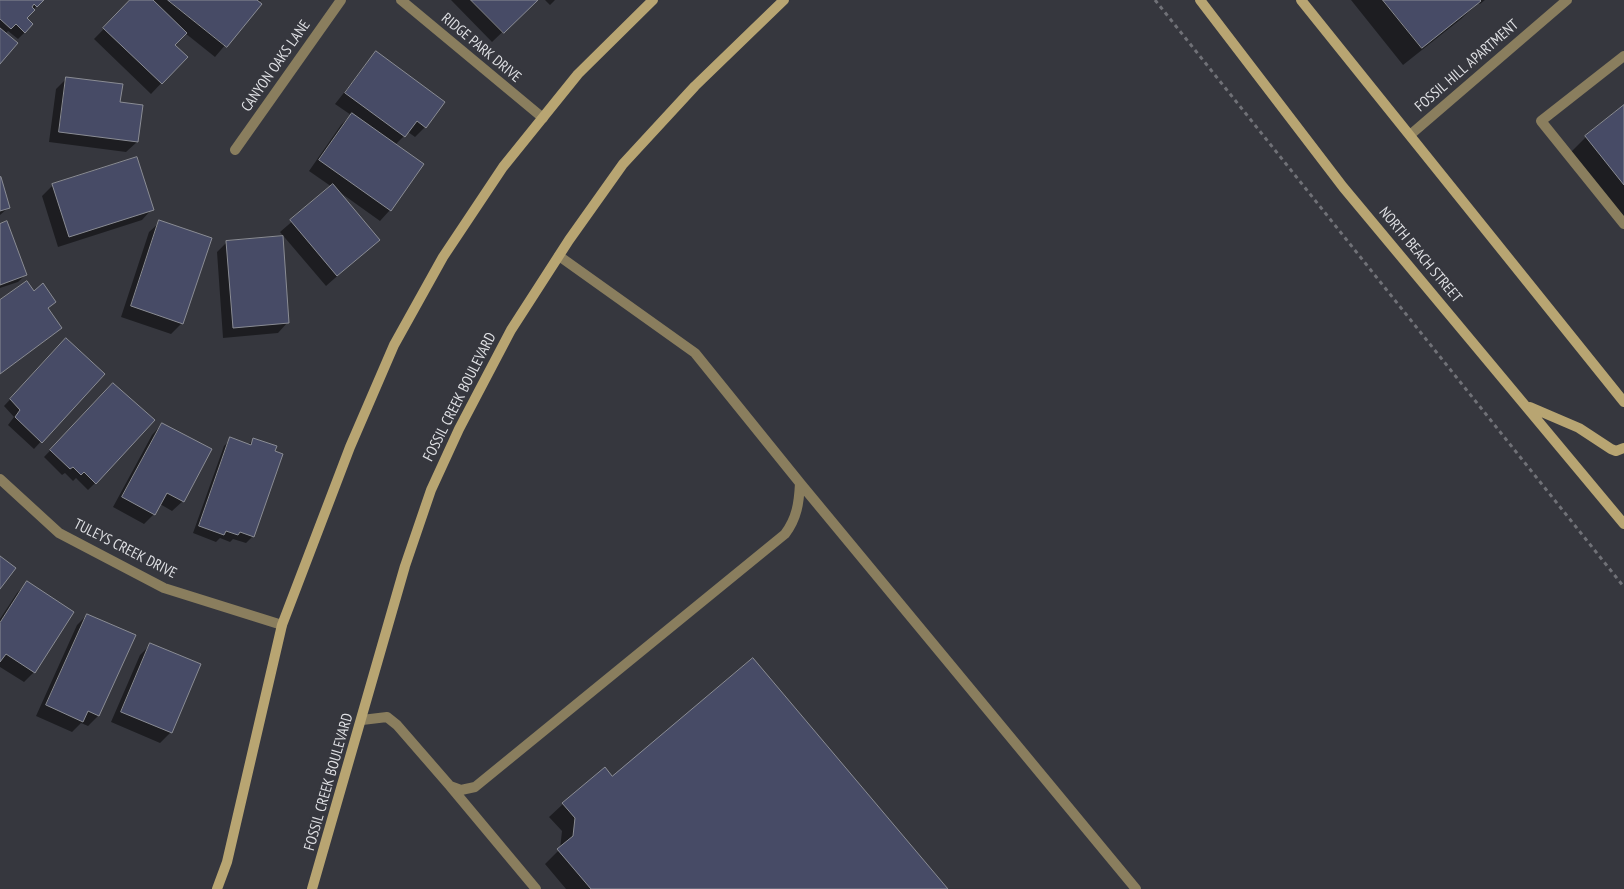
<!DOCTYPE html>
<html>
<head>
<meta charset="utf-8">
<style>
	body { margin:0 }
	canvas { display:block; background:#36373e }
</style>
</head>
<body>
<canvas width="1624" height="889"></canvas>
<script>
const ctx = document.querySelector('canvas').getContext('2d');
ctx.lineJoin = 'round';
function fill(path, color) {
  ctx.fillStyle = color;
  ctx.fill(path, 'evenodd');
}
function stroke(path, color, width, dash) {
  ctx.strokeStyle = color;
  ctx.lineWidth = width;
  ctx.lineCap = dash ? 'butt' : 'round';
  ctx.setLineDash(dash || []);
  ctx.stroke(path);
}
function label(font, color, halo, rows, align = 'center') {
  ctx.font = font + ' "PT Sans Narrow",sans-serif';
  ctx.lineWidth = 5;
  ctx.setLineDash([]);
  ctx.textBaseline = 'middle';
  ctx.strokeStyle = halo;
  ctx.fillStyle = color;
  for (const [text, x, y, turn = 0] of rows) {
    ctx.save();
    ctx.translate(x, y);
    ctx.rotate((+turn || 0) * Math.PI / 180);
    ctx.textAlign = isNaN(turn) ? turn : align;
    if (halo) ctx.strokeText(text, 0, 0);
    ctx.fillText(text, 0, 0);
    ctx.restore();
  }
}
fill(new Path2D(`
	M0,0H42L26,18L25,32L18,39L8,31L5,34L0,62Z
	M132,0H261L258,3L260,4L215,57L185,33L174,45L186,57L151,94L94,39Z
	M451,0H536L492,42Z
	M545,0H555L550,5Z
	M1351,0H1485L1480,4L1478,3L1461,19L1403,65Z
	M376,52L425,127L415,137L408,132L395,145L390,210L380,221L338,191L378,240L326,286L280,232L332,187L309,171L341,125L351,115L335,104Z
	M67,78L119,103L137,142L126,152L49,142L56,89Z
	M1624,106V225L1568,155L1586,137Z
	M0,179L8,208L0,215Z
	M53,185L152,209L142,220L58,247L42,196Z
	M160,222L182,323L171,334L121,317L149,232Z
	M0,225L25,275L18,282L0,288Z
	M227,242L288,322L278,333L223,338L217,252Z
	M0,301L47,309L60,328L0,374Z
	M59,347L103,374L34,449L8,425L14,417L4,406Z
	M113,385L95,483L88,490L76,478L73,481L65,473L62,475L44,457Z
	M162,424L183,501L172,511L160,504L154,514L144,524L113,507L152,435Z
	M231,439L248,445L254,439L253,536L246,543L233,539L230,542L220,538L216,542L193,533L224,446Z
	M27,583L34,672L24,682L0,667V619L17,593Z
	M87,615L98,716L88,726L81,723L72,732L36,716L77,625Z
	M150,645L171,732L160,743L111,722L140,655Z
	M612,778L945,889H566L545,864L560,849L562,831L549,817L563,804Z`), '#0007');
const building = new Path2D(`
	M0,0H44L37,7L34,4L32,7L35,10L27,18L33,24L25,33L16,24L11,29L0,19Z
	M130,0H153L187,33L175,45L188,57L162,84L103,28Z
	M168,0H257L262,4L227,47Z
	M471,0H538L504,33Z
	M1383,0H1480L1481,1L1422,48Z
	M0,28L18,43L0,64Z
	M376,51L445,102L426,128L417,121L405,137L345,93Z
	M66,77L123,84L120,102L143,105L138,142L59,132Z
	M1624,105V185L1585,136Z
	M352,113L424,164L391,211L319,160Z
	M137,157L154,210L69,237L52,184Z
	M1,177L10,208L0,211V177Z
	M333,184L380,240L337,276L290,220Z
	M159,220L212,238L183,324L131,306Z
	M7,221L27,275L0,285V224Z
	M283,236L289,323L233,328L226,241Z
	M27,281L34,291L43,283L56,302L48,308L62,328L0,374V300Z
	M66,338L105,374L42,443L15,417L20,410L10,399Z
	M113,383L155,420L96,484L84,472L81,475L73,467L70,469L50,450Z
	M162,423L212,449L184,502L167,493L155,515L122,497Z
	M230,437L251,445L253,438L277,446L275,451L283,454L254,537L240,532L238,535L226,531L224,535L199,526Z
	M0,556L16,568L0,589Z
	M27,581L74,612L35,673L6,654L0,662V623Z
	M87,614L136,635L99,716L88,711L83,722L46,705Z
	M150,643L201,664L172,733L121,712Z
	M753,658L948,889H591L557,849L573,836L575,818L562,803L605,767L612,776Z`);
fill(building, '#474b66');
stroke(building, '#8a8c94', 1);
stroke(new Path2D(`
	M1155,0L1624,587`), '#707177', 3, [4, 4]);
stroke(new Path2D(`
	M1624,56L1541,121L1624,224
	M1410,135L1567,0
	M800,483L1136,889
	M362,720L387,717L397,725L450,786L461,790L475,787L785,534C797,518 799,503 800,483L695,353L559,256
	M450,786L536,889`), '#8a7e5e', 10);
stroke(new Path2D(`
	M401,0L543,118
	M235,150L341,0
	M0,479L59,533L164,588L282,625`), '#8a7e5e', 10);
stroke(new Path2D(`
	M1200,0L1343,187L1624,524
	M1301,0L1624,402
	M1530,407L1579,428L1611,449L1616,451L1624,448
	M217,889L227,862L282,625L350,447L394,345L443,257L503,167L578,74L653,0
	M312,889L405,566L431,490L459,429L511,330L569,240L623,164L695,86L784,0`), '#b8a572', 10);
label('15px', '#dedfe3', '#36373e', [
	["RIDGE PARK DRIVE",481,48,40],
	["CANYON OAKS LANE",276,66,-55],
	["FOSSIL HILL APARTMENT",1467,66,-41],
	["NORTH BEACH STREET",1420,255,50],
	["FOSSIL CREEK BOULEVARD",460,397,-63],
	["TULEYS CREEK DRIVE",125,549,27],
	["FOSSIL CREEK BOULEVARD",329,782,-74]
]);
</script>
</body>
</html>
